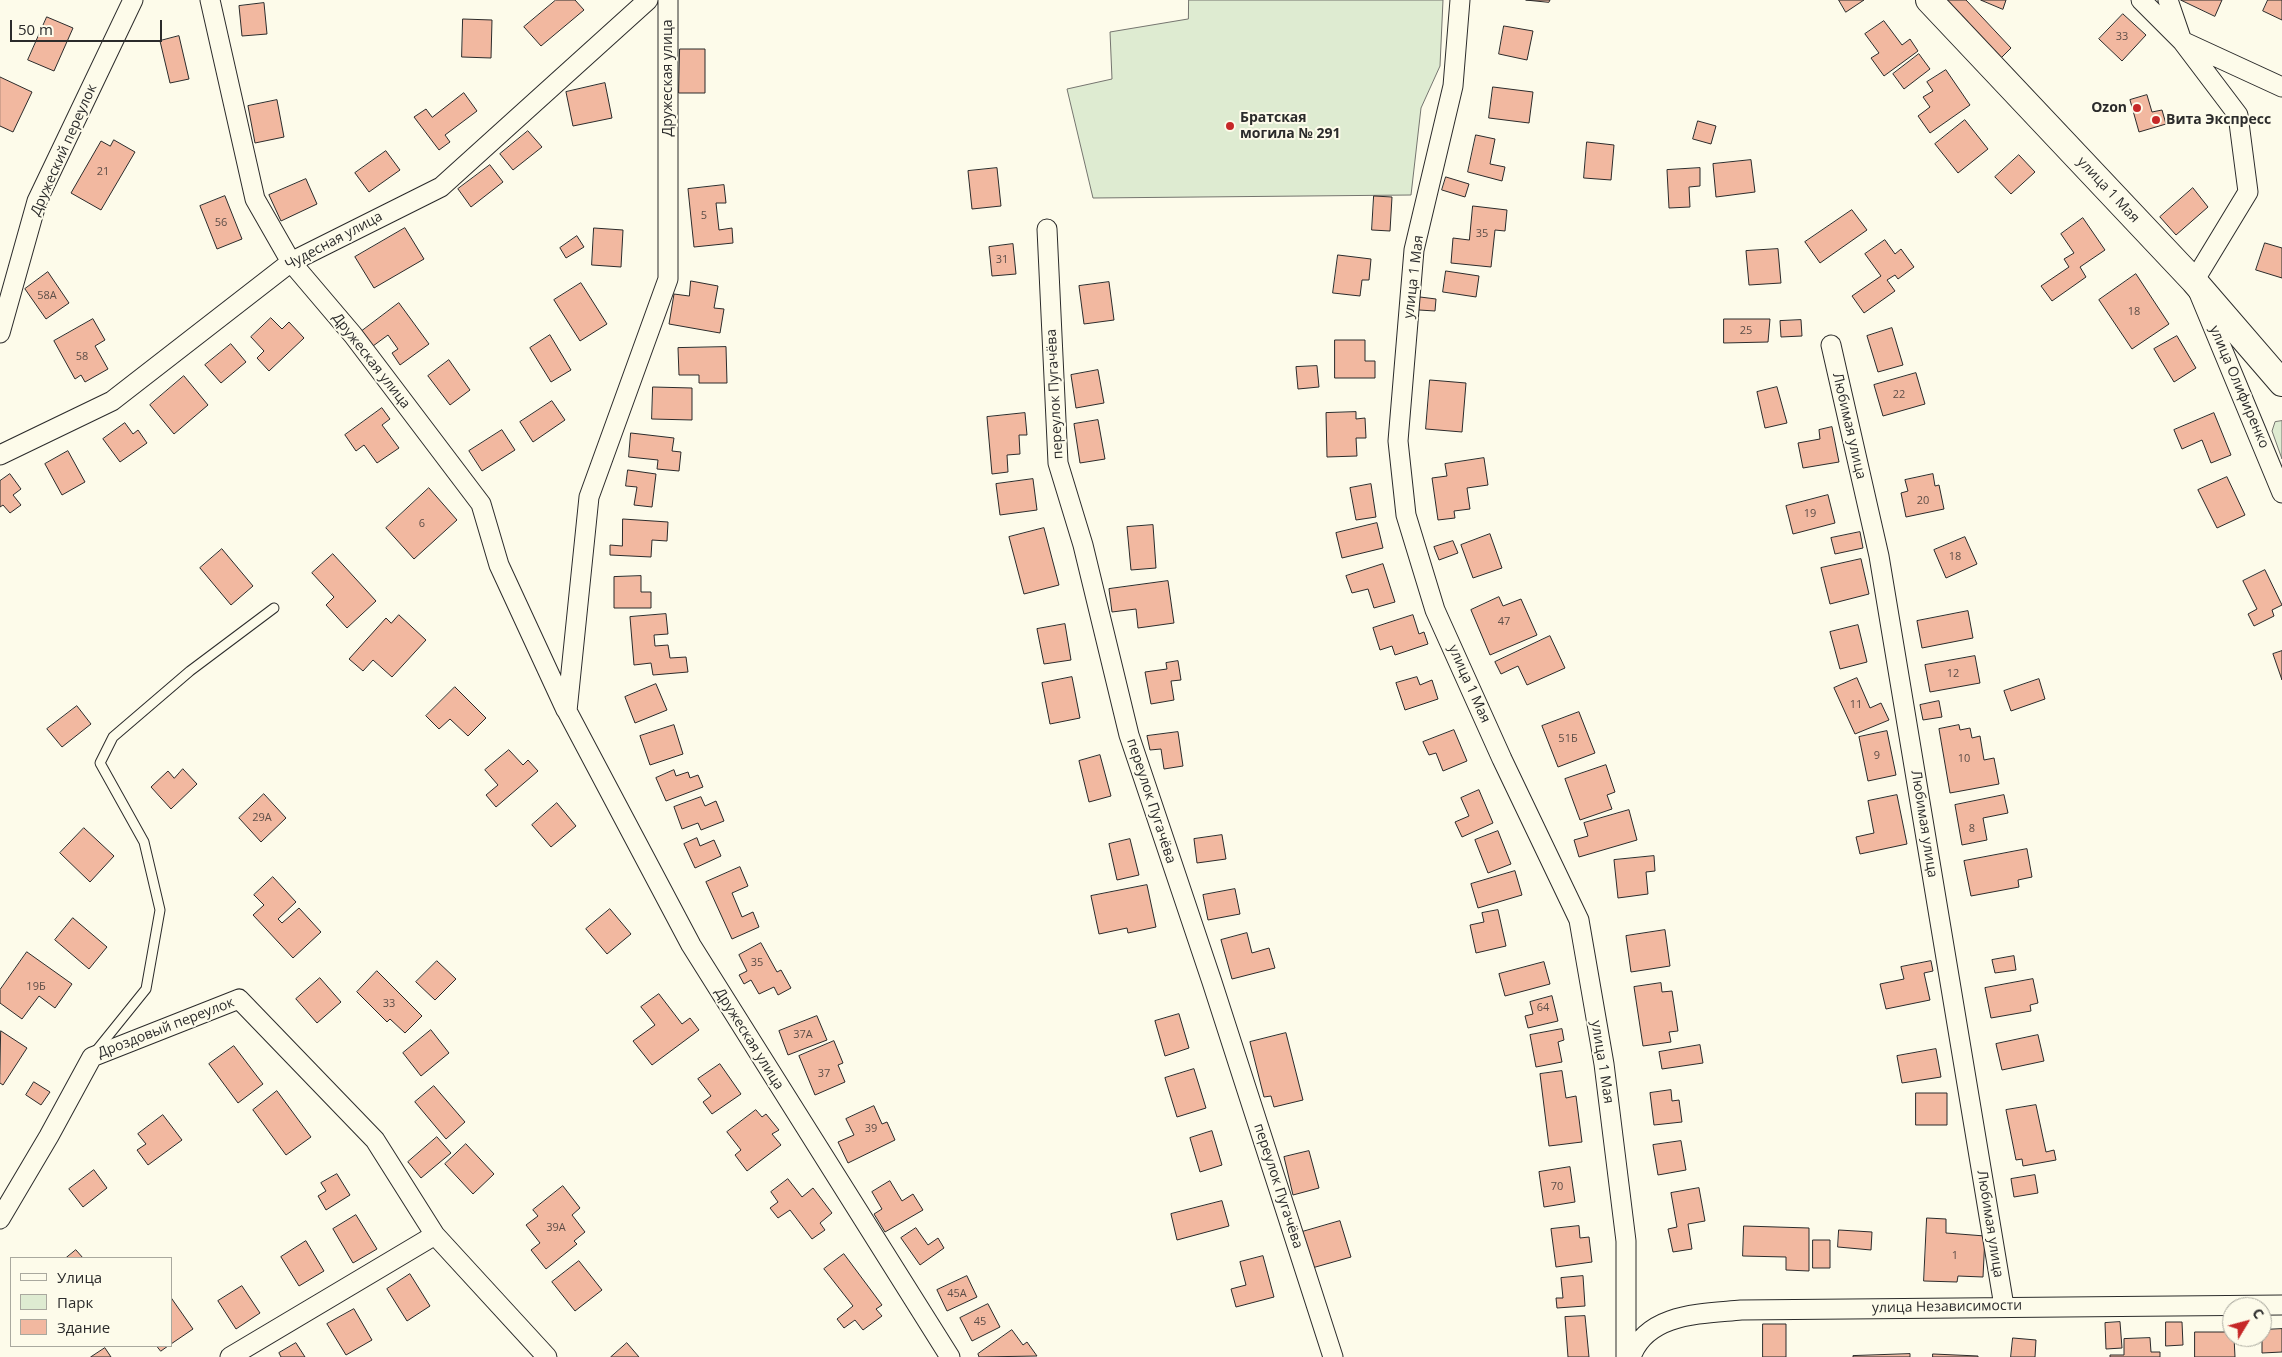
<!DOCTYPE html>
<html>
<head>
<meta charset="utf-8">
<style>
	body { margin:0 }
	#map { position:relative; width:2282px; height:1357px; overflow:hidden; background:#fdfbea; font-family:"Open Sans",sans-serif }
	canvas { display:block }
	.legend { position:absolute; left:10px; top:1257px; width:162px; height:90px; box-sizing:border-box; background:#fdfbea; border:1px solid #a9a89e; margin:0; padding:6px 9px; list-style:none; font-size:15px; color:#2b2b2b }
	.legend li { display:flex; align-items:center; gap:10px; height:25px }
	.legend b { width:25px; border:1px solid #a9a89e }
	.north { position:absolute; left:2222px; top:1297px; width:50px; height:50px; box-sizing:border-box; background:#fdfbea; border:1px solid #a9a89e; border-radius:50%; rotate:53deg; font-size:14px; font-weight:700; line-height:20px; text-align:center; color:#2b2b2b }
	.north::after { content:''; display:block; margin:auto; width:18px; height:22px; background:#c62828; clip-path:polygon(50% 0,100% 100%,50% 72%,0 100%) }
	.scale { position:absolute; left:10px; top:20px; width:152px; height:22px; box-sizing:border-box; border:2px solid #2b2b2b; border-top:0; padding-left:6px; font-size:15px; line-height:18px; white-space:nowrap; color:#2b2b2b; -webkit-text-stroke:4px #fdfbea; paint-order:stroke }
</style>
</head>
<body>
<div id="map">
<canvas width="2282" height="1357"></canvas>
<ul class="legend">
<li><b style="height:6px;background:#fdfbea"></b>Улица</li>
<li><b style="height:14px;background:#deebd1"></b>Парк</li>
<li><b style="height:14px;background:#f2b8a0"></b>Здание</li>
</ul>
<div class="north">С</div>
<div class="scale">50 m</div>
</div>
<script>
const ctx = document.querySelector('canvas').getContext('2d');
ctx.lineJoin = 'round';
function fill(path, color) {
  ctx.fillStyle = color;
  ctx.fill(path, 'evenodd');
}
function stroke(path, color, width, dash) {
  ctx.strokeStyle = color;
  ctx.lineWidth = width;
  ctx.lineCap = dash ? 'butt' : 'round';
  ctx.setLineDash(dash || []);
  ctx.stroke(path);
}
function label(font, color, halo, rows, align = 'center') {
  ctx.font = font + ' "Open Sans",sans-serif';
  ctx.lineWidth = 4;
  ctx.setLineDash([]);
  ctx.textBaseline = 'middle';
  ctx.strokeStyle = halo;
  ctx.fillStyle = color;
  for (const [text, x, y, turn = 0] of rows) {
    ctx.save();
    ctx.translate(x, y);
    ctx.rotate((+turn || 0) * Math.PI / 180);
    ctx.textAlign = isNaN(turn) ? turn : align;
    if (halo) ctx.strokeText(text, 0, 0);
    ctx.fillText(text, 0, 0);
    ctx.restore();
  }
}
const green = new Path2D(`
	M1189,0H1443L1440,66L1421,108L1411,195L1093,198L1067,89L1112,79L1110,32L1188,19Z
	M2282,421V459L2272,431L2275,422Z`);
fill(green, '#deebd1');
stroke(green, '#74746e', 1);
const building = new Path2D(`
	M556,0H575L584,10L541,46L524,27Z
	M1526,0H1550L1549,2Z
	M1839,0H1864L1846,12Z
	M1944,0H1966L2011,48L2000,59Z
	M1981,0H2006L2003,9Z
	M2181,0H2222L2215,16Z
	M2268,0H2282V20L2263,11Z
	M264,3L267,34L242,36L239,6Z
	M2123,14L2146,35L2122,61L2099,39Z
	M47,17L73,28L54,71L28,60Z
	M463,19L492,20L491,58L462,57Z
	M1884,21L1902,45L1910,39L1918,51L1884,76L1871,58L1879,53L1865,34Z
	M1504,26L1533,31L1527,60L1499,54Z
	M179,36L189,79L170,83L160,41Z
	M680,49H705V93H679Z
	M1919,54L1930,69L1904,89L1893,74Z
	M1946,70L1970,105L1930,133L1918,116L1930,107L1923,97L1933,91L1927,82Z
	M0,77L32,92L13,132L0,126Z
	M605,83L612,118L573,126L566,92Z
	M1493,87L1533,92L1529,123L1489,118Z
	M464,93L477,111L445,135L450,142L439,150L414,117L426,109L432,117Z
	M2147,95L2152,112L2162,110L2166,124L2139,132L2130,100Z
	M277,100L284,137L255,143L248,106Z
	M1965,120L1988,149L1958,173L1935,144Z
	M1698,121L1716,126L1711,144L1693,139Z
	M528,131L542,147L513,170L500,154Z
	M1476,135L1495,139L1490,164L1505,167L1502,181L1468,172Z
	M114,140L135,152L101,210L71,193L101,141L110,146Z
	M1587,142L1614,145L1611,180L1584,178Z
	M386,151L400,170L369,192L355,173Z
	M2019,155L2035,172L2011,194L1995,177Z
	M1751,160L1755,192L1716,197L1713,164Z
	M490,165L503,182L471,207L458,189Z
	M997,168L1001,206L972,209L968,171Z
	M1700,168V186L1689,187L1690,207L1669,208L1667,170Z
	M1446,177L1469,184L1465,197L1442,190Z
	M306,179L317,204L281,221L269,195Z
	M724,185L726,203H716L719,230L732,228L733,243L694,247L688,189Z
	M2193,188L2208,207L2176,235L2160,217Z
	M225,196L242,239L217,249L200,206Z
	M1374,196L1392,197L1390,231L1372,230Z
	M1473,206L1507,210L1505,231L1495,230L1491,267L1451,263L1453,238L1469,240Z
	M1852,210L1867,230L1820,263L1805,242Z
	M2083,218L2105,250L2080,267L2086,277L2052,301L2041,286L2069,267L2064,259L2074,253L2061,234Z
	M405,228L424,259L374,288L355,257Z
	M594,228L623,230L621,267L592,265Z
	M577,236L584,247L566,258L560,248Z
	M1885,240L1895,254L1901,249L1914,267L1898,279L1895,275L1887,280L1895,291L1864,313L1852,296L1881,276L1865,254Z
	M2265,243L2282,248V278L2256,270Z
	M1013,244L1016,274L992,276L989,247Z
	M1778,249L1781,283L1749,285L1746,251Z
	M1338,255L1371,259L1369,280H1362L1360,296L1333,293Z
	M1446,271L1479,276L1476,297L1443,292Z
	M48,272L69,303L46,319L25,289Z
	M2136,274L2169,324L2132,349L2099,300Z
	M691,281L718,286L714,308L724,309L720,333L669,324L674,294L689,296Z
	M1109,282L1114,320L1084,324L1079,286Z
	M581,283L607,324L580,341L554,300Z
	M1420,297L1436,299L1435,311L1419,310Z
	M399,303L429,344L400,365L392,353L398,349L388,335L373,346L362,331Z
	M271,318L282,329L289,322L304,338L269,371L257,358L264,351L251,337Z
	M93,319L105,340L95,346L108,369L85,382L81,375L75,379L54,341Z
	M1724,319H1770L1768,342L1724,343Z
	M1801,320L1802,336L1781,337L1780,321Z
	M1892,328L1903,365L1878,372L1867,336Z
	M550,335L571,370L551,382L530,348Z
	M2177,336L2196,368L2174,382L2154,349Z
	M1335,340H1365V361H1375V378H1335Z
	M231,344L246,362L221,383L205,365Z
	M726,347L727,383H699V375H679L678,348Z
	M449,360L470,390L450,405L428,376Z
	M1317,366L1319,387L1298,389L1296,367Z
	M1098,370L1104,403L1076,408L1071,375Z
	M1916,373L1925,404L1883,416L1874,385Z
	M184,376L208,405L174,434L150,405Z
	M1430,380L1466,383L1462,432L1426,429Z
	M653,387L692,388V420L652,419Z
	M1777,387L1787,423L1765,428L1757,392Z
	M552,401L565,420L533,442L520,422Z
	M382,408L390,419L382,425L399,448L377,463L364,445L356,451L345,435Z
	M1356,412V419L1365,418L1366,438H1356L1357,456L1327,457L1326,413Z
	M1025,413L1027,435H1019L1020,454L1007,455L1008,472L992,474L987,417Z
	M2214,413L2231,455L2211,463L2202,440L2182,449L2174,430Z
	M1098,420L1105,459L1080,463L1074,424Z
	M125,423L133,434L138,430L147,443L120,462L103,439Z
	M1832,427L1839,462L1803,468L1798,443L1820,439L1819,430Z
	M502,430L515,450L482,471L469,451Z
	M631,433L674,438L672,451L681,452L679,471L657,469L658,460L629,457Z
	M68,451L85,482L62,495L45,464Z
	M1484,458L1488,485L1467,488L1470,509L1454,511L1455,518L1438,520L1432,478L1447,476L1445,464Z
	M628,470L656,474L652,507L634,505L637,487L626,486Z
	M10,474L21,489L13,495L21,505L10,513L3,505L0,507V481Z
	M1933,474L1935,486L1939,485L1944,509L1906,517L1901,493L1908,491L1905,480Z
	M2227,477L2245,515L2217,528L2198,490Z
	M1033,479L1037,510L1000,515L996,484Z
	M1371,484L1376,517L1356,520L1350,488Z
	M429,488L457,520L414,559L386,528Z
	M1828,495L1835,523L1793,534L1786,506Z
	M623,519L668,522L667,541L652,540L651,557L610,555V545L622,546Z
	M1377,523L1383,548L1342,558L1336,533Z
	M1153,525L1156,568L1131,570L1127,527Z
	M1044,528L1059,585L1024,594L1009,537Z
	M1860,532L1863,548L1835,554L1831,538Z
	M1490,534L1502,568L1473,578L1461,545Z
	M1965,537L1977,564L1946,578L1934,550Z
	M1453,541L1458,553L1439,560L1434,547Z
	M222,549L253,586L231,605L200,568Z
	M333,554L376,601L347,628L326,605L334,597L312,573Z
	M1861,559L1869,594L1830,604L1821,568Z
	M1383,564L1395,602L1374,608L1368,589L1352,593L1346,576Z
	M2265,570L2282,605L2272,610L2274,616L2254,626L2248,614L2257,609L2243,581Z
	M641,576V592H651V608H614V577Z
	M1168,581L1174,623L1138,628L1136,609L1112,612L1109,589Z
	M1499,597L1503,606L1521,599L1537,635L1490,655L1471,610Z
	M1968,611L1973,638L1922,648L1917,621Z
	M666,614L668,634L654,635L655,646L668,645L670,658L686,657L688,672L653,675L651,663L634,665L630,617Z
	M399,615L426,640L392,677L373,660L363,671L349,659L386,618L391,623Z
	M1413,615L1419,634L1424,632L1428,644L1395,655L1392,646L1380,650L1373,628Z
	M1065,624L1071,660L1044,664L1037,629Z
	M1858,625L1867,662L1840,669L1830,632Z
	M1550,636L1565,668L1527,685L1518,666L1501,674L1495,662Z
	M2282,651V680L2273,654Z
	M1975,656L1980,683L1930,692L1925,665Z
	M1178,661L1181,680L1171,681L1174,700L1151,704L1145,672L1167,669L1166,663Z
	M1072,677L1080,718L1050,724L1042,683Z
	M1417,677L1420,685L1432,680L1438,699L1405,710L1396,683Z
	M1857,678L1870,708L1881,703L1889,720L1855,734L1834,688Z
	M2039,679L2045,699L2011,711L2004,691Z
	M656,684L667,710L635,723L625,697Z
	M455,687L486,718L468,736L450,719L439,729L426,716Z
	M1939,701L1942,717L1923,720L1920,705Z
	M77,706L91,724L62,747L47,729Z
	M1579,712L1595,753L1558,767L1542,726Z
	M674,725L683,754L650,765L640,736Z
	M1959,725L1960,730L1970,728L1972,738L1980,736L1984,760L1994,758L1999,784L1950,793L1939,729Z
	M1454,730L1467,761L1443,771L1436,753L1429,755L1423,742Z
	M1887,731L1896,775L1868,781L1859,737Z
	M1178,732L1183,766L1164,769L1161,749L1150,750L1147,736Z
	M509,750L523,765L528,760L538,771L496,807L486,795L498,785L485,770Z
	M1100,755L1111,796L1089,802L1079,761Z
	M1606,765L1615,792L1607,795L1612,809L1580,820L1565,779Z
	M183,769L197,784L171,809L151,787L168,771L174,778Z
	M674,770L676,776L688,772L690,778L698,775L703,787L666,801L656,778Z
	M1479,790L1493,823L1462,837L1455,822L1469,816L1461,798Z
	M264,794L286,818L261,842L239,818Z
	M1897,795L1907,844L1860,854L1856,837L1874,833L1868,801Z
	M2004,795L2008,813L1983,818L1987,840L1962,845L1955,805Z
	M701,797L705,806L716,801L724,821L701,830L698,823L682,829L674,807Z
	M557,803L576,826L551,847L532,825Z
	M1629,810L1637,840L1579,857L1574,840L1588,836L1584,823Z
	M84,828L114,856L90,882L60,853Z
	M1498,831L1511,864L1488,873L1475,840Z
	M1222,835L1226,859L1197,863L1194,839Z
	M697,838L700,846L714,840L721,856L695,868L684,844Z
	M1130,839L1139,875L1117,880L1109,844Z
	M2027,849L2032,877L2018,880L2019,887L1971,896L1964,861Z
	M1654,856L1655,871L1646,872L1648,894L1618,898L1614,860Z
	M740,867L748,886L732,893L742,917L753,912L759,927L732,939L706,882Z
	M1515,871L1522,895L1478,908L1471,884Z
	M273,877L296,902L278,919L282,923L299,908L321,932L293,958L253,915L264,905L254,895Z
	M1147,885L1156,927L1128,933L1127,928L1099,934L1091,896Z
	M1235,889L1240,914L1208,920L1203,895Z
	M610,909L631,934L607,954L586,929Z
	M1498,910L1506,946L1476,953L1470,925L1484,922L1482,913Z
	M73,918L107,947L89,969L55,940Z
	M1665,930L1670,966L1631,972L1626,936Z
	M1247,933L1252,953L1269,948L1275,968L1232,979L1221,940Z
	M761,943L777,972L781,970L791,988L778,995L774,987L759,994L751,980L744,984L739,975L747,971L739,955Z
	M27,952L72,984L55,1008L39,996L22,1019L0,1003V990Z
	M2014,956L2016,970L1995,973L1992,960Z
	M437,961L456,979L435,1000L416,982Z
	M1931,961L1933,971L1924,973L1930,1000L1886,1009L1880,984L1904,979L1901,967Z
	M1544,962L1550,984L1505,996L1499,974Z
	M377,971L422,1016L405,1033L390,1019L387,1022L357,992Z
	M320,978L341,1002L317,1023L296,999Z
	M2033,979L2038,1003L2030,1005L2031,1011L1991,1018L1985,988Z
	M1661,983L1662,992L1672,991L1678,1031L1669,1032L1671,1042L1643,1046L1634,987Z
	M659,994L682,1024L690,1018L699,1030L652,1065L633,1041L655,1025L641,1007Z
	M1552,996L1558,1021L1528,1028L1525,1016L1533,1014L1530,1002Z
	M1179,1014L1189,1048L1165,1056L1155,1021Z
	M817,1016L827,1040L788,1055L779,1031Z
	M1562,1029L1564,1040L1558,1042L1562,1062L1536,1067L1530,1035Z
	M431,1030L449,1053L421,1076L403,1053Z
	M1,1031L27,1048L3,1085L0,1083Z
	M1286,1033L1303,1100L1274,1107L1271,1096L1264,1097L1250,1042Z
	M2038,1035L2044,1061L2002,1070L1996,1044Z
	M834,1041L843,1063L838,1065L845,1082L815,1095L799,1056Z
	M1700,1045L1703,1063L1662,1069L1659,1052Z
	M234,1046L263,1084L238,1103L209,1064Z
	M1936,1049L1941,1077L1902,1083L1897,1056Z
	M720,1064L741,1094L712,1114L703,1102L711,1096L698,1079Z
	M1194,1069L1206,1108L1177,1117L1165,1078Z
	M1562,1071L1566,1098L1576,1096L1582,1142L1549,1146L1540,1074Z
	M34,1082L50,1092L41,1105L26,1095Z
	M434,1086L465,1122L446,1139L415,1102Z
	M1671,1090L1672,1101L1679,1100L1682,1122L1654,1125L1650,1093Z
	M277,1091L311,1137L286,1155L253,1110Z
	M1916,1093H1947V1125H1916Z
	M2036,1105L2046,1152L2054,1150L2056,1160L2023,1166L2022,1159L2016,1160L2006,1110Z
	M874,1106L882,1124L887,1122L895,1140L848,1163L838,1142L854,1135L846,1119Z
	M756,1110L762,1117L766,1114L779,1130L772,1134L781,1145L747,1171L735,1155L741,1150L727,1132Z
	M163,1115L182,1140L148,1165L137,1150L146,1144L138,1134Z
	M1212,1131L1222,1165L1200,1172L1190,1138Z
	M437,1137L451,1153L421,1178L408,1162Z
	M1681,1141L1686,1170L1658,1175L1653,1145Z
	M466,1144L494,1174L473,1194L445,1164Z
	M1309,1151L1319,1188L1293,1195L1284,1157Z
	M1570,1167L1575,1202L1544,1207L1539,1172Z
	M94,1170L107,1188L83,1207L69,1189Z
	M337,1174L350,1195L326,1210L318,1196L326,1191L321,1183Z
	M2035,1175L2038,1193L2014,1197L2011,1179Z
	M788,1179L802,1197L813,1188L832,1213L820,1223L825,1230L812,1239L790,1210L778,1218L770,1208L778,1202L771,1192Z
	M890,1181L902,1201L913,1194L923,1210L885,1232L874,1214L882,1209L872,1192Z
	M563,1186L580,1208L572,1215L585,1232L574,1241L577,1244L546,1269L531,1250L540,1243L526,1225L538,1216L533,1210Z
	M1699,1188L1705,1221L1688,1224L1692,1249L1673,1252L1668,1229L1677,1227L1671,1193Z
	M1222,1201L1229,1226L1177,1240L1171,1214Z
	M356,1215L377,1249L353,1263L333,1229Z
	M1927,1218L1946,1219V1233L1985,1236L1983,1277L1958,1276L1957,1282L1924,1281Z
	M1340,1221L1351,1257L1312,1268L1302,1232Z
	M1579,1226L1580,1238L1589,1237L1592,1262L1556,1267L1551,1229Z
	M1744,1226L1809,1228V1271L1786,1270V1257L1743,1256Z
	M916,1228L928,1245L938,1238L944,1248L920,1265L901,1238Z
	M1839,1230L1872,1232L1871,1250L1838,1247Z
	M1813,1240H1830V1268H1813Z
	M306,1241L324,1271L299,1286L281,1257Z
	M76,1250L83,1258H66Z
	M844,1254L882,1305L876,1309L882,1316L863,1330L855,1320L844,1328L837,1319L853,1306L824,1269Z
	M1263,1256L1274,1297L1236,1307L1231,1289L1246,1285L1240,1262Z
	M579,1261L602,1290L575,1311L552,1282Z
	M410,1274L430,1306L407,1321L387,1289Z
	M967,1276L977,1297L947,1311L937,1290Z
	M1583,1276L1585,1306L1557,1308L1556,1298H1563L1561,1278Z
	M242,1286L260,1313L236,1329L218,1301Z
	M172,1299L193,1329L171,1344V1300Z
	M988,1304L1000,1327L972,1341L960,1318Z
	M354,1309L372,1340L346,1355L327,1324Z
	M1585,1316L1589,1357H1568L1565,1317Z
	M2120,1322L2122,1348L2106,1349L2105,1323Z
	M2166,1322H2182L2183,1345L2166,1346Z
	M1763,1324H1786V1357H1763Z
	M2282,1329V1352L2262,1353V1330Z
	M1012,1330L1023,1345L1027,1342L1037,1356L979,1357L978,1354Z
	M2195,1332H2232V1337H2234L2235,1357H2195Z
	M2013,1338L2036,1340L2035,1357H2011Z
	M2150,1338L2151,1352H2160V1357H2110V1355H2124V1339Z
	M296,1343L305,1357H281L279,1353Z
	M627,1343L639,1357H611Z
	M157,1346H168L161,1351Z
	M105,1348L111,1357H91Z
	M1910,1354V1357H1853V1356Z
	M1933,1354L1978,1356V1357H1933Z`);
fill(building, '#f2b8a0');
stroke(building, '#2b2b2b', 1);
const lane = new Path2D(`
	M96,1051L146,989L160,910L144,842L100,763L113,737L190,671L274,608`);
const street = new Path2D(`
	M210,0L255,199L291,262L353,335L481,504L499,565L566,710
	M668,0V279L589,497L567,711L691,945L950,1357
	M1460,0L1453,86L1414,250L1398,441L1406,515L1435,610L1502,759L1579,920L1604,1064L1626,1241V1357
	M2141,0L2182,41L2282,87
	M2168,0L2182,41L2238,115L2248,192L2194,281L2282,493
	M1047,229L1058,463L1083,545L1129,735L1212,982L1333,1357
	M0,333L37,201L133,0
	M1831,345L1879,556L2004,1306
	M0,455L112,401L291,262L441,187L648,0
	M0,1219L49,1136L92,1057L239,999L375,1140L435,1235L547,1357
	M230,1357L435,1235
	M1631,1357C1647,1313 1701,1314 1741,1310L2282,1305`);
const secondary = new Path2D(`
	M1929,0L2194,281L2282,383`);
stroke(lane, '#2b2b2b', 11);
stroke(street, '#2b2b2b', 21);
stroke(secondary, '#2b2b2b', 28);
stroke(lane, '#fdfbea', 9);
stroke(street, '#fdfbea', 19);
stroke(secondary, '#fdfbea', 26);
for (const [x, y, r, color] of [
	[2137,108,5,"#c62828"],
	[2156,120,5,"#c62828"],
	[1230,126,5,"#c62828"]
]) {
  const dot = new Path2D();
  dot.arc(x, y, r, 0, 2 * Math.PI);
  ctx.fillStyle = color;
  ctx.fill(dot);
  stroke(dot, '#fdfbea', 2);
}
label('11px', '#5d4e48', null, [
	["33",2122,37],
	["21",103,172],
	["5",704,216],
	["56",221,223],
	["35",1482,234],
	["31",1002,260],
	["58А",47,296],
	["18",2134,312],
	["25",1746,331],
	["58",82,357],
	["22",1899,395],
	["20",1923,501],
	["19",1810,514],
	["6",422,524],
	["18",1955,557],
	["47",1504,622],
	["12",1953,674],
	["11",1856,705],
	["51Б",1568,739],
	["9",1877,756],
	["10",1964,759],
	["29А",262,818],
	["8",1972,829],
	["35",757,963],
	["19Б",36,987],
	["33",389,1004],
	["64",1543,1008],
	["37А",803,1035],
	["37",824,1074],
	["39",871,1129],
	["70",1557,1187],
	["39А",556,1228],
	["1",1955,1256],
	["45А",957,1294],
	["45",980,1322]
]);
label('14px', '#2b2b2b', '#fdfbea', [
	["Дружеская улица",668,78,-90],
	["Дружеский переулок",64,150,-66],
	["улица 1 Мая",2108,190,47],
	["Чудесная улица",334,241,-28],
	["улица 1 Мая",1414,277,-83],
	["Дружеская улица",371,361,52],
	["улица Олифиренко",2239,387,67],
	["переулок Пугачёва",1055,394,-93],
	["Любимая улица",1849,426,77],
	["улица 1 Мая",1469,684,66],
	["переулок Пугачёва",1151,801,72],
	["Любимая улица",1924,824,81],
	["Дроздовый переулок",166,1028,-21],
	["Дружеская улица",749,1039,58],
	["улица 1 Мая",1602,1062,81],
	["переулок Пугачёва",1278,1186,72],
	["Любимая улица",1990,1224,81],
	["улица Независимости",1947,1307,-1]
]);
label('bold 14px', '#2b2b2b', '#fdfbea', [
	["Ozon",2127,108,"right"],
	["Братская",1240,118],
	["могила № 291",1240,134],
	["Вита Экспресс",2166,120]
], 'left');
</script>
</body>
</html>
